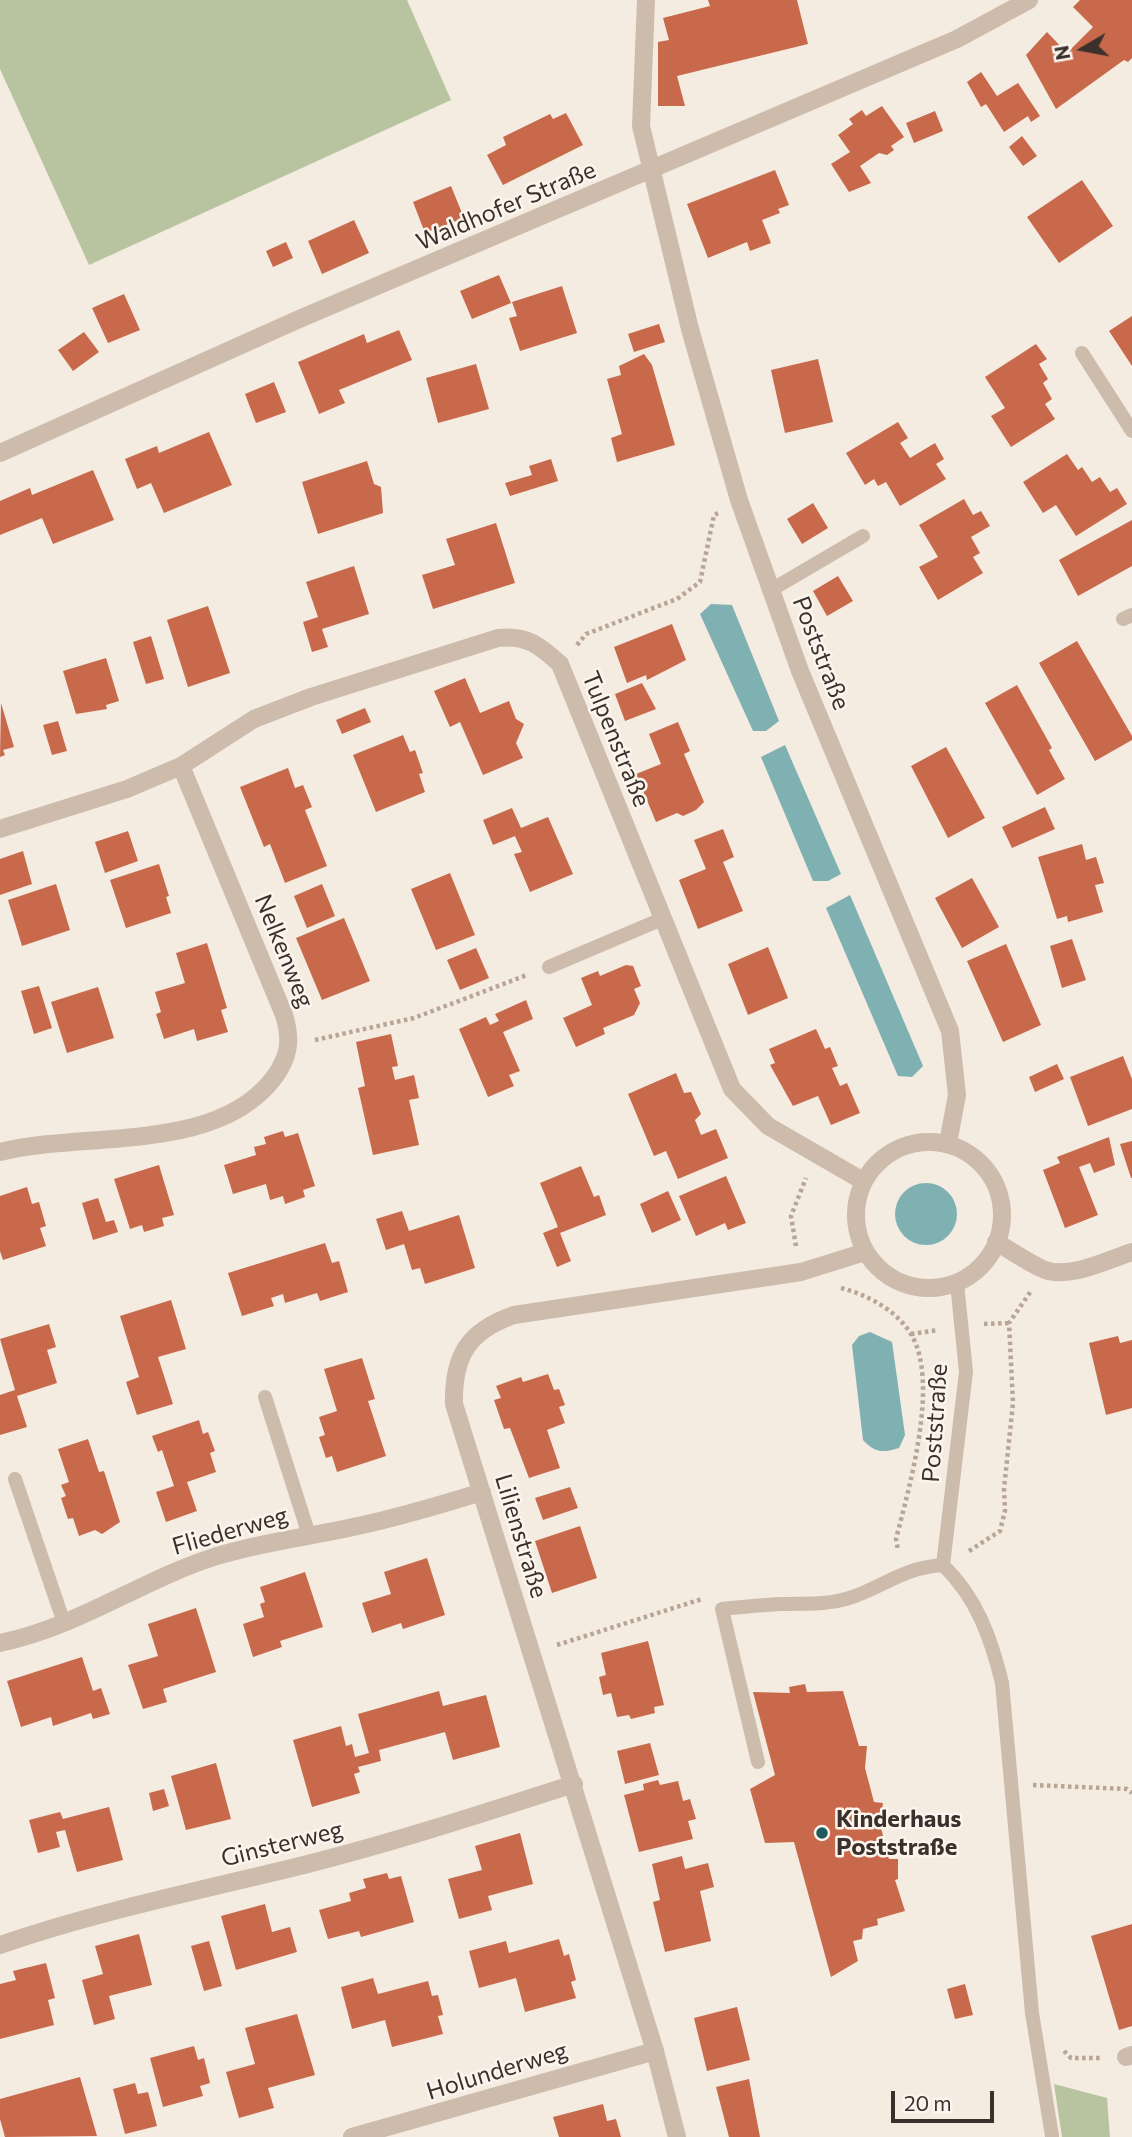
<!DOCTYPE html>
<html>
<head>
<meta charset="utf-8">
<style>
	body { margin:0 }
	#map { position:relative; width:1132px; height:2137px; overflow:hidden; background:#f4ebe1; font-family:Commissioner,sans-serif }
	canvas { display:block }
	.north { position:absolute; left:1048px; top:14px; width:70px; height:70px; -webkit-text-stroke:5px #fbf5ee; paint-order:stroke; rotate:260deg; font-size:19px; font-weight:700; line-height:28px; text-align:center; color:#3b302b }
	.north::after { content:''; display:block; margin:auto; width:24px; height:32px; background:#3b302b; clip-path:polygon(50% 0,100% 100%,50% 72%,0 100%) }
	.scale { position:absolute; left:891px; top:2091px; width:103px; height:32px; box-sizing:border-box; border:4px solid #3b302b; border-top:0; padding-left:9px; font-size:21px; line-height:24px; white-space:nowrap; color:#3b302b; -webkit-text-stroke:5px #fbf5ee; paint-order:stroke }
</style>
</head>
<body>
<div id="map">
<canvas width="1132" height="2137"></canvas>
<div class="north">N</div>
<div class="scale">20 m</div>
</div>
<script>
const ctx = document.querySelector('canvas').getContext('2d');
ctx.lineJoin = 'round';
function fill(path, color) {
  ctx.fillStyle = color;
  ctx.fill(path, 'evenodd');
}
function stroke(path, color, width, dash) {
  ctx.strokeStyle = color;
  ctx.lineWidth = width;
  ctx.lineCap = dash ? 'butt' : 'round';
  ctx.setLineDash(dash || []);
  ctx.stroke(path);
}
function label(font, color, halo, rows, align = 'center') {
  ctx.font = font + ' Commissioner,sans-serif';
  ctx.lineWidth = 5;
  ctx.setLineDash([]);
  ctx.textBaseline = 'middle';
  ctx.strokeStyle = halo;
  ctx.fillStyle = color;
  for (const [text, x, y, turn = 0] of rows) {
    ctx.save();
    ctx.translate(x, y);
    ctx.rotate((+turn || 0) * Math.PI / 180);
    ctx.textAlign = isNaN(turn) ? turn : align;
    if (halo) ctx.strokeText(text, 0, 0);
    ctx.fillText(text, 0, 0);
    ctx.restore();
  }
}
fill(new Path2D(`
	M0,0H407L451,100L89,265L0,69Z
	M1054,2084L1107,2098L1110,2137H1062Z`), '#b8c4a0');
fill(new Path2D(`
	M711,604L732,605L779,721L766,731H753L700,614Z
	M785,745L841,874L828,881H813L761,757Z
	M850,895L923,1066L912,1077L898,1076L826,908Z
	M895 1214a31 31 0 1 1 62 0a31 31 0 1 1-62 0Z
	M870,1332L892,1342L905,1435L899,1448C883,1453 875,1453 863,1440L852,1345L859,1336Z`), '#7fb0b2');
fill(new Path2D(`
	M708,0H797L808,44L677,76L685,106H658V42L669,40L663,18L710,6Z
	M1080,0H1132V58L1128,62L1124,60L1056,109L1026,55L1047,32L1067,53L1093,27L1073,7Z
	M981,72L997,96L1018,83L1040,116L1031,122L1028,116L1004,132L986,104L981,107L967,82Z
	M882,106L904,137L891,146L894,150L887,155L879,153L860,166L871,183L849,192L831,164L850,152L838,135L853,124L849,119L862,110L866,116Z
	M935,111L943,131L914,143L906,123Z
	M566,113L583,145L503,185L487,155L506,145L503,137L550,114L553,119Z
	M1022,136L1037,156L1023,166L1009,147Z
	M775,170L789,205L778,209L780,213L762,220L771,243L750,251L747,242L708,258L687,204Z
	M1082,180L1113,226L1059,263L1027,217Z
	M451,186L464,218L425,233L413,202Z
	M354,220L369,253L322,274L308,241Z
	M286,242L293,258L273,267L266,251Z
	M499,275L511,303L472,319L460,291Z
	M562,286L577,333L520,351L509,318L517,316L512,302Z
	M124,294L140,330L108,343L92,308Z
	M1132,316V366L1109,331Z
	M659,324L665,342L634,352L628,334Z
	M399,330L412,360L339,390L345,403L319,414L298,362L364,334L367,343Z
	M84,332L99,352L73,371L58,350Z
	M1036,344L1047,359L1039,364L1048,379L1043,383L1052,399L1045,404L1055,419L1011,447L991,416L1005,408L985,377Z
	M644,354L652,365L675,445L617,462L611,438L622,434L607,379L621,375L619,366Z
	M818,359L833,422L785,433L771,370Z
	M476,364L489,409L438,423L426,378Z
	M274,382L286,412L256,423L245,394Z
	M898,422L908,438L900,443L910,458L935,443L944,459L936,464L946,479L900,506L886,482L878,486L874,479L865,485L846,453Z
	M209,432L232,485L164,513L151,483L137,489L125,459L157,446L159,453Z
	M1067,454L1078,470L1082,467L1092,482L1100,477L1110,492L1117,488L1127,504L1076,536L1056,505L1043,513L1023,482Z
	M551,459L558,481L510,496L505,483L532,475L529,466Z
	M367,461L374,484L381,487L383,513L318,534L302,482Z
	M93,470L114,520L53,544L42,518L0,535V501L30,488L32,495Z
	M964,499L973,515L981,511L990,526L971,537L980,553L973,557L983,573L938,600L919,567L938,557L919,525Z
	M813,503L828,528L802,544L787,519Z
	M1132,520V566L1078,596L1059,560Z
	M496,523L515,583L433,609L422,575L455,565L446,539Z
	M354,566L369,614L322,629L328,647L312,652L303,622L318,617L306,582Z
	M838,576L853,601L827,616L813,591Z
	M208,606L230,673L188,687L167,620Z
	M672,624L686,660L647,680L646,675L627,683L614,647Z
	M151,636L164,679L146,684L133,642Z
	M1077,641L1132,736V740L1095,761L1039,663Z
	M106,658L119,701L106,705L107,709L76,714L63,671Z
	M465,678L480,713L509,701L516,719L524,724L516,743L523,758L483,775L460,722L450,727L434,691Z
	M642,683L656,709L625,721L615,694Z
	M1017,685L1052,748L1049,750L1065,779L1037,795L985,703Z
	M1,703L14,747L3,750L5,755L0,757Z
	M365,708L371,722L342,734L336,720Z
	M58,721L67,751L52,755L43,725Z
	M678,722L690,751L684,754L704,802L696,810L683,816L677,813L656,822L636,774L661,764L649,734Z
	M403,735L410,752L415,750L423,773L419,774L425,792L376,812L353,755Z
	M946,747L985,818L948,838L911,766Z
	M288,768L295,788L303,785L312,807L305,810L327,866L285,883L270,844L264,847L240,787Z
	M1045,807L1055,829L1012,848L1002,827Z
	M512,808L521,828L548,817L573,874L530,892L514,854L522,852L515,836L493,845L483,820Z
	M723,829L734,857L723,862L743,911L698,929L679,880L706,869L694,840Z
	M128,831L138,861L105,873L95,842Z
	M1082,844L1086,860L1096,857L1104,883L1095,885L1103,912L1068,922L1067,916L1057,919L1038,857Z
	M23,851L32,884L0,895V859Z
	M159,864L169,896L166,897L171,913L126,928L110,880Z
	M450,873L475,935L436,950L411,889Z
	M972,878L999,927L962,948L935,898Z
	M56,884L70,930L22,946L8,900Z
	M322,884L335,916L307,928L294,896Z
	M344,918L370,981L322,1000L296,938Z
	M1072,939L1086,980L1062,988L1050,946Z
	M207,943L227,1008L221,1010L228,1032L197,1041L194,1029L164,1039L156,1014L161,1012L155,992L185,983L176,953Z
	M1006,944L1041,1025L1003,1042L967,961Z
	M768,947L788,998L748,1015L728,964Z
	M476,948L489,978L460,990L447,960Z
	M626,965L633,966L641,986L634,989L640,1003L634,1015L603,1028L605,1034L576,1047L563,1018L592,1005L581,978L598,971L600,976Z
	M39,986L52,1028L34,1034L21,991Z
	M98,987L114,1038L67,1053L51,1002Z
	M526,1000L533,1019L503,1032L520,1071L509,1075L514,1086L488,1097L459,1029L486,1017L490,1025L499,1021L495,1014Z
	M816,1029L825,1049L830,1047L838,1066L832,1068L840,1086L847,1083L860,1113L831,1125L818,1096L793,1106L770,1065L775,1063L769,1049Z
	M391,1034L398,1066L392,1067L395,1080L414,1075L419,1098L409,1100L419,1145L373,1155L358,1088L365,1086L356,1042Z
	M1123,1056L1132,1079V1109L1088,1126L1070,1077Z
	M1057,1064L1064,1079L1035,1092L1029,1077Z
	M676,1073L684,1093L691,1092L701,1114L695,1120L701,1135L716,1129L728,1158L678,1179L666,1151L654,1156L628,1094Z
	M283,1131L285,1137L298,1133L315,1186L303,1190L305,1197L285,1204L283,1196L270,1200L266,1184L233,1194L224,1165L256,1155L254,1147L266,1144L264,1137Z
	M1109,1137L1115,1165L1094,1173L1090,1163L1079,1167L1098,1215L1065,1228L1043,1170L1060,1163L1057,1157Z
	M1132,1141V1178H1131L1120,1144Z
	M159,1165L174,1215L162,1218L164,1226L144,1232L142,1225L130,1229L114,1179Z
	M581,1166L594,1197L599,1195L606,1215L560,1233L571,1261L557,1267L543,1233L558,1227L540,1183Z
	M726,1176L746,1223L728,1230L725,1223L696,1236L679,1196Z
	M27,1187L32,1204L39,1202L46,1226L40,1228L46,1246L3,1260L0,1251V1196Z
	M668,1191L681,1220L652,1233L640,1204Z
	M98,1198L106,1222L114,1220L118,1232L93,1240L82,1203Z
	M402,1211L409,1231L459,1215L475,1268L425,1284L420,1268L412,1270L404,1244L386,1250L376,1219Z
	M325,1243L332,1263L339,1261L348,1292L320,1301L317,1293L285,1303L283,1294L271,1298L274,1306L242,1316L228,1273Z
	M171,1300L186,1349L158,1357L173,1404L137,1415L126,1382L139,1377L120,1316Z
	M49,1324L56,1347L47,1350L57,1383L17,1396L27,1427L0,1435V1395L15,1390L0,1339Z
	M1118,1336L1120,1343L1132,1340V1408L1106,1415L1089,1343Z
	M362,1358L375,1399L368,1401L386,1456L337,1472L332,1456L326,1458L319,1437L325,1435L319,1417L337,1411L324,1369Z
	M548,1374L554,1390L559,1389L565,1405L559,1407L565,1423L547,1430L560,1468L529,1478L510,1428L504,1429L494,1400L501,1398L496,1386L521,1377L523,1382Z
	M199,1420L203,1434L208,1432L215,1451L210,1453L216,1472L187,1482L197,1511L166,1522L156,1492L174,1486L162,1450L158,1452L152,1436Z
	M88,1439L99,1472L104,1471L120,1522L102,1534L95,1530L79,1536L73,1518L68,1519L61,1498L66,1496L61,1485L69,1482L58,1449Z
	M570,1487L578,1508L543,1520L535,1498Z
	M580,1526L597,1578L552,1593L535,1541Z
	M427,1558L445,1615L403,1629L401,1623L372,1633L362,1603L391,1594L384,1572Z
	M305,1572L323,1627L280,1641L282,1647L253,1657L243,1624L264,1617L260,1604L265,1602L260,1587Z
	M196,1608L216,1672L163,1689L167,1702L143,1709L128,1665L158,1656L148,1624Z
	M648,1641L664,1705L654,1707L655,1713L631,1719L629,1715L617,1717L611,1693L603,1695L599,1677L606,1675L601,1653Z
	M82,1657L93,1691L101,1688L110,1714L93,1719L91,1713L53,1726L51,1717L21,1727L7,1681Z
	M805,1684L807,1692L843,1691L859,1746H867L865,1768L874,1802L883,1803L880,1824L889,1859H898V1879L895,1880L905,1911L877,1919L878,1925L863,1929L862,1939L853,1941L858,1961L831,1977L794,1842L765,1843L750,1789L775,1775L753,1692L790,1693L789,1687Z
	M439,1691L443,1706L486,1695L500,1747L453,1760L445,1732L379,1750L381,1761L358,1767L360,1772L354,1774L360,1793L312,1807L293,1740L341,1726L346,1746L352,1744L355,1757L369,1753L358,1714Z
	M650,1743L659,1775L625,1784L617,1751Z
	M216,1763L231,1819L186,1830L171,1776Z
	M658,1780L660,1785L678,1781L683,1801L690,1799L696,1819L688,1821L693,1839L639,1852L624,1795L644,1790L643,1784Z
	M164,1789L169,1806L153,1811L149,1793Z
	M109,1807L123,1860L77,1872L65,1830L56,1832L60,1847L38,1853L29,1820L60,1812L63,1819Z
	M520,1833L533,1884L488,1896L492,1910L459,1919L448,1879L482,1870L475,1846Z
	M682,1856L685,1869L708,1863L714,1887L700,1891L711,1941L665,1952L653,1902L660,1900L652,1864Z
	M387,1873L389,1879L401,1876L414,1922L361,1937L359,1931L328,1939L319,1910L351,1901L349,1893L366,1888L363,1879Z
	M265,1904L272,1932L290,1927L297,1952L236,1970L221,1916Z
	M1132,1924V2026L1119,2030L1091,1936Z
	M139,1934L152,1985L109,1996L115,2019L94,2025L82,1980L103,1974L95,1946Z
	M559,1939L564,1956L569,1954L576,1980L571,1982L576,1998L525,2012L516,1978L479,1988L469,1951L506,1941L509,1953Z
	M209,1941L222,1986L204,1991L191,1946Z
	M46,1963L55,1998L48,2000L54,2025L0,2039V1984L16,1980L13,1971Z
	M373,1978L378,1994L428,1981L432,1996L438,1995L443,2015L438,2016L443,2034L392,2047L385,2020L352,2029L341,1987Z
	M965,1984L973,2015L955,2019L947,1989Z
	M737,2007L750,2060L707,2071L694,2018Z
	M297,2014L315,2075L268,2088L274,2108L239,2118L226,2072L255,2064L245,2028Z
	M194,2046L198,2060L204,2058L210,2083L200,2086L203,2096L163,2107L150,2058Z
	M80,2077L97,2136L5,2137L0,2119V2099Z
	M749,2079L760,2137H729L716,2087Z
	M135,2083L138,2094L148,2092L157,2126L125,2134L113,2089Z
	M603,2104L607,2121L616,2119L621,2137H559L553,2117Z`), '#c8694b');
stroke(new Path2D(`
	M577,645L586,634L677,599L700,582L714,515L718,513
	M315,1040L414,1018L527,975
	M796,1246L791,1216L806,1178
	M841,1288C868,1295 896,1310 911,1334C940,1382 909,1488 896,1539L898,1550
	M984,1324L1009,1323
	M911,1334L938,1330
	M969,1551L1000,1531L1005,1511L1004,1489L1013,1403L1009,1323L1031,1291
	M557,1645L702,1599
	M1033,1785L1127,1789L1132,1793
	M1064,2051L1071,2058H1101`), '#b9a596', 4.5, [3.5, 3.5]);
stroke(new Path2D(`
	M1082,353L1132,431
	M771,590L863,536
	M1123,619L1132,615
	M549,967L662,919
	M265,1397L309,1535
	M15,1479L64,1623
	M943,1565L966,1372L957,1283
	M758,1762L722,1609C741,1607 761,1605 781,1604C804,1603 825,1605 846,1599C883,1588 900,1568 943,1565C977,1598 991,1638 1002,1683L1032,2013L1052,2136`), '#cdbbac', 14);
stroke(new Path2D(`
	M646,0L641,126L690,329L739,500L800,671L950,1031L957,1095L948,1143
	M0,453L297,320L957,39L1029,0
	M0,829L127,789L181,766L254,719L311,697L498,638C527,635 539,645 560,664L732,1089L768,1126L863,1181
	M856 1215a73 73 0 1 1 146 0a73 73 0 1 1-146 0Z
	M0,1152C83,1131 215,1154 273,1079C289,1058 292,1041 284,1015L181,766
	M996,1242C1012,1251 1028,1263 1045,1270C1071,1279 1107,1260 1132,1252
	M0,1643C78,1627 143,1579 217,1556C262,1542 308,1537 353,1527C397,1518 440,1505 482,1492
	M0,1945C99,1911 202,1890 304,1865C395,1842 484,1813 574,1784
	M1126,2057L1132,2055
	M352,2137L655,2051
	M677,2137L655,2051L454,1404C453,1356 468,1331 514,1315L801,1272L865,1252`), '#cdbbac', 18);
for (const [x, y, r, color] of [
	[822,1833,7,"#1f5a5e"]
]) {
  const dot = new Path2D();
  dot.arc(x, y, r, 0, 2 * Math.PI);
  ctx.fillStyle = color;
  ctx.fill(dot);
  stroke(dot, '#fbf5ee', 2.5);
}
label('24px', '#3b302b', '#fbf5ee', [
	["Waldhofer Straße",506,206,-23],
	["Poststraße",821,653,69],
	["Tulpenstraße",616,739,68],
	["Nelkenweg",284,951,68],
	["Poststraße",935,1423,-86],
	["Fliederweg",230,1531,-16],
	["Lilienstraße",521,1536,73],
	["Ginsterweg",282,1844,-14],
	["Holunderweg",497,2071,-17]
]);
label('bold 24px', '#3b302b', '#fbf5ee', [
	["Kinderhaus",836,1819],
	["Poststraße",836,1847]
], 'left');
</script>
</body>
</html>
